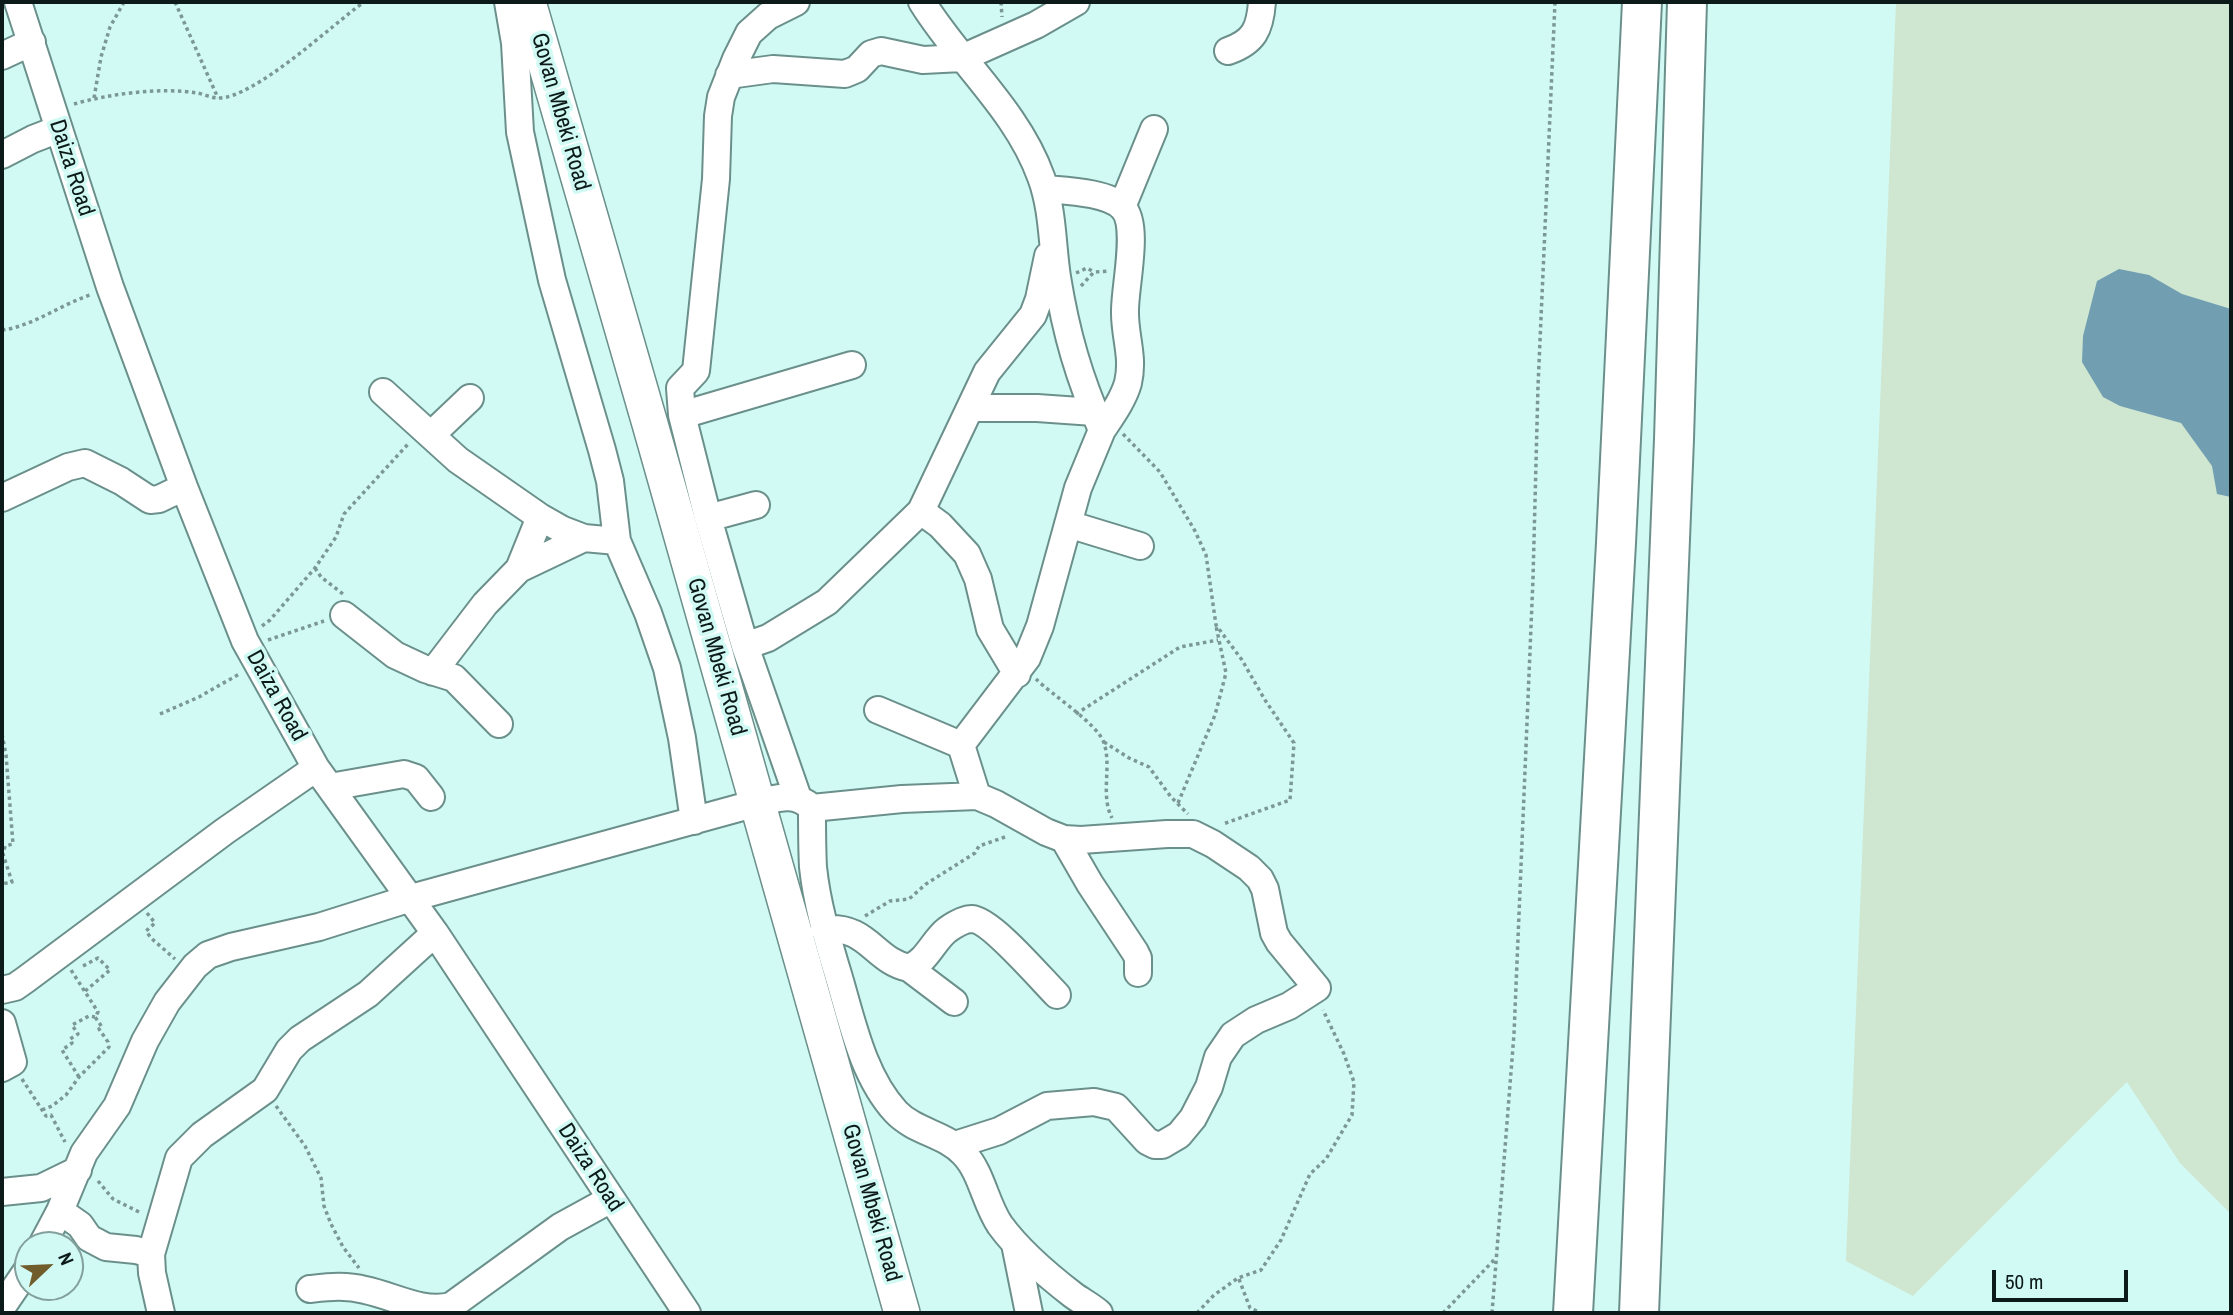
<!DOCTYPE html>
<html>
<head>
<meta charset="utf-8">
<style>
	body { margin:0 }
	#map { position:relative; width:2233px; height:1315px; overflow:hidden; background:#d2faf4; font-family:"Archivo Narrow",sans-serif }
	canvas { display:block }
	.frame { position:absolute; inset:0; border:4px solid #0c1a19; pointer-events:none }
	.north { position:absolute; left:14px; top:1231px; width:70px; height:70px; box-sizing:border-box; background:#d2faf4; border:2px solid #83a09c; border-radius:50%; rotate:67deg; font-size:19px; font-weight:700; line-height:28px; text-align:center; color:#0c1a19 }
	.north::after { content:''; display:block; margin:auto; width:24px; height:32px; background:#715d2c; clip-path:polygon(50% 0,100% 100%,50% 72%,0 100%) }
	.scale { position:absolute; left:1992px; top:1270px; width:136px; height:32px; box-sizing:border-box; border:4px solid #0c1a19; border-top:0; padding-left:9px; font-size:21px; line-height:24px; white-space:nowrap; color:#0c1a19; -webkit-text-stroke:5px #d2faf4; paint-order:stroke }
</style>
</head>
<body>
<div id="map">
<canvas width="2233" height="1315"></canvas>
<div class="frame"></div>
<div class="north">N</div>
<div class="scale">50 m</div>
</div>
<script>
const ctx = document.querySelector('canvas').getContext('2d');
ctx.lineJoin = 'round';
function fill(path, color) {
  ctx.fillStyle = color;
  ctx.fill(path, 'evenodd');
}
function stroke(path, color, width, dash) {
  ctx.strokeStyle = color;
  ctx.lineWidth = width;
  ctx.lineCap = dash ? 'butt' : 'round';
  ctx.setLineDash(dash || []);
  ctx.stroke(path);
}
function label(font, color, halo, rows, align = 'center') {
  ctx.font = font + ' "Archivo Narrow",sans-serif';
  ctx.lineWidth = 7;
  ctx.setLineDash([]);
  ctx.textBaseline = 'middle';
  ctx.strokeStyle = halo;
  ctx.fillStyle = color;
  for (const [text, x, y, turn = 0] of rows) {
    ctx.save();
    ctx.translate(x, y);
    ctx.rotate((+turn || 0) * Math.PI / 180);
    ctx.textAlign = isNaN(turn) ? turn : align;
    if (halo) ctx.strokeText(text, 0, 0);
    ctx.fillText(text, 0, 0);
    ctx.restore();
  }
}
fill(new Path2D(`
	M1896,2H2231V1214L2180,1163L2127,1082L1913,1296L1846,1261Z`), '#cfe6d1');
fill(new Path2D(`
	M2119,269L2149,275L2182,294L2231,309V497L2217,494L2212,466L2181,423L2120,406L2103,397L2082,362L2083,336L2097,281Z`), '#719fb1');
const minor = new Path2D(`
	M18,2L110,287L184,487L245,641L316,768L435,933L687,1313
	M508,2L515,43L520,132L552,280L602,450L610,481L617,541L648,613L667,668L682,738L694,821
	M796,2L768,16L749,33L736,59L721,97L718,116L716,179L696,371L680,388L682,415L708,518L745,646L798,798
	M922,2C959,62 1017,110 1041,177C1053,209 1052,244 1057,277C1066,333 1079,378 1102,430L1078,488L1040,626L1027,658L961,745L977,796
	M1228,51C1254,42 1260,29 1262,2
	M2,56L32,42
	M729,75L773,69L845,74L857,69L871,54L881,51L923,60L962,58L1036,25L1076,2
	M2,155L33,139L59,129
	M1045,189C1066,191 1108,192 1123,208C1140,226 1124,289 1125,313C1125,338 1134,357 1128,383C1123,400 1112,415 1102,430
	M1122,207L1154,129
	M383,392L458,460L540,517L563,530L584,538L617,541
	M971,408H1037L1094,412
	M682,415L852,365
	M431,435L470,398
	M2,498L68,467L85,463L121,481L150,500L159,499L184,487
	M921,511L940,525L967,554L978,579L990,629L1017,674
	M708,518L756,505
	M1068,524L1140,546
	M519,569L584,538
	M344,615L395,655L425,669L454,678L499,724
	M745,646L768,638L827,602L921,511L987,372L1033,315L1039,299L1048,256
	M433,672L485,604L519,569L540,517
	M878,710L961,745
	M330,787L404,774L416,778L431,797
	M812,808L902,799L977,796L996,804L1046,832L1064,839L1081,840L1167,834H1193L1213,844L1249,868L1260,879L1265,889L1274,933L1279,942L1317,988L1289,1006L1256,1020L1233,1035L1218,1057L1209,1087L1193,1118L1179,1135L1162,1145H1155L1147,1141L1116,1107L1094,1102L1047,1106L999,1131L955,1145
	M1064,839L1090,884L1135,952L1138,958V973
	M824,929C868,925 874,961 909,968C927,961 933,941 947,930C954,925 963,919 972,919C991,920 1041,979 1057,995
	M909,968L954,1002
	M2,990L15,987L25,980L225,831L316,768
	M2,1023L13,1062L2,1068
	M2,1192L41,1188L78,1170
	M60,1211L80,1225L89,1238L106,1247L136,1250L151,1254
	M1015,1244L1029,1313
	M42,1245L60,1211L84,1153L117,1106L145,1041L167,1002L195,966L208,955L231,947L319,927L411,898L757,803C779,798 794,791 812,808C812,828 812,848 813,867C817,906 829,944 840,981C853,1026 864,1077 896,1112C915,1132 946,1134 964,1154C982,1173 985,1203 1000,1225C1019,1251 1047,1275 1073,1295C1081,1301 1091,1306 1099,1313
	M310,1289C329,1287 346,1285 365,1290C394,1296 421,1313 451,1306L560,1227L611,1199
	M2,1307L28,1269
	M161,1313L152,1273L151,1254L179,1158L202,1135L265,1090L289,1050L300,1039L368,994L435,933`);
const major = new Path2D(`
	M528,2L650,424L902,1313`);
const highway = new Path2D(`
	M1573,1313L1616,543L1642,2
	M1639,1313L1674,439L1687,2`);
stroke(minor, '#6b908b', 30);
stroke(major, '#6b908b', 38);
stroke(highway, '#6b908b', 42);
stroke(new Path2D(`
	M175,2L218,98
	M1001,2L1002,17
	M94,98L101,57L110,27L124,2
	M74,104C108,94 162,87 197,93C204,94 211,98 218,98C254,99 333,24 364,2
	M1076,273L1087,268L1094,272
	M1081,286L1094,272L1109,271
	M2,330C31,327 60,305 90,295
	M1123,434L1160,472L1195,531L1206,555L1216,625L1242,660L1265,700L1294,743L1290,800L1223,824
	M315,568L321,577L343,594
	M262,626L270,620L315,568L336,537L344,514L409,443
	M268,640L324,621
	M1036,679C1052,695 1098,724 1104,743C1112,767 1100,795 1112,818
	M160,714L199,697L241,673
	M1076,714L1180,647L1218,640
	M2,734L6,755L13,844L5,846L3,854L12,882L2,884
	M1104,742L1129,758L1149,767L1171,797L1188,814
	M1178,803L1215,715L1226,673L1216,626
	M147,913L155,923L146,931L151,938L175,959
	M865,916L890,901L909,899L926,884L975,853L979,846L1008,836
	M83,966L98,958L110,970L84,992
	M79,1077L62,1050L72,1043L70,1039L78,1034L72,1025L89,1016L95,1017
	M22,1079L46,1116L51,1115L65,1142
	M276,1106L305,1146L321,1178L324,1206L331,1224L343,1247L359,1268
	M42,1110L52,1106L66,1095L79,1077L109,1047L108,1042L99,1029L102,1027L95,1017L98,1012L71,970
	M98,1181L113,1199L141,1213
	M1239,1279L1250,1308L1261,1313
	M1197,1313L1214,1295L1238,1278L1261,1270L1281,1240L1310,1174L1326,1159L1352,1115L1354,1082L1344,1054L1323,1010
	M1443,1313L1495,1259
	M1492,1313L1514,1034L1533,579L1538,386L1555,2`), '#7c9895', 3.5, [3.5, 3.5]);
stroke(minor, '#fff', 26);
stroke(major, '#fff', 35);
stroke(highway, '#fff', 38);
label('23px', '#0c1a19', '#d2faf4', [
	["Govan Mbeki Road",560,112,74],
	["Daiza Road",71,168,72],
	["Govan Mbeki Road",716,657,74],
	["Daiza Road",276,696,61],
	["Daiza Road",590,1168,57],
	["Govan Mbeki Road",871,1203,74]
]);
</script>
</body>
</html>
